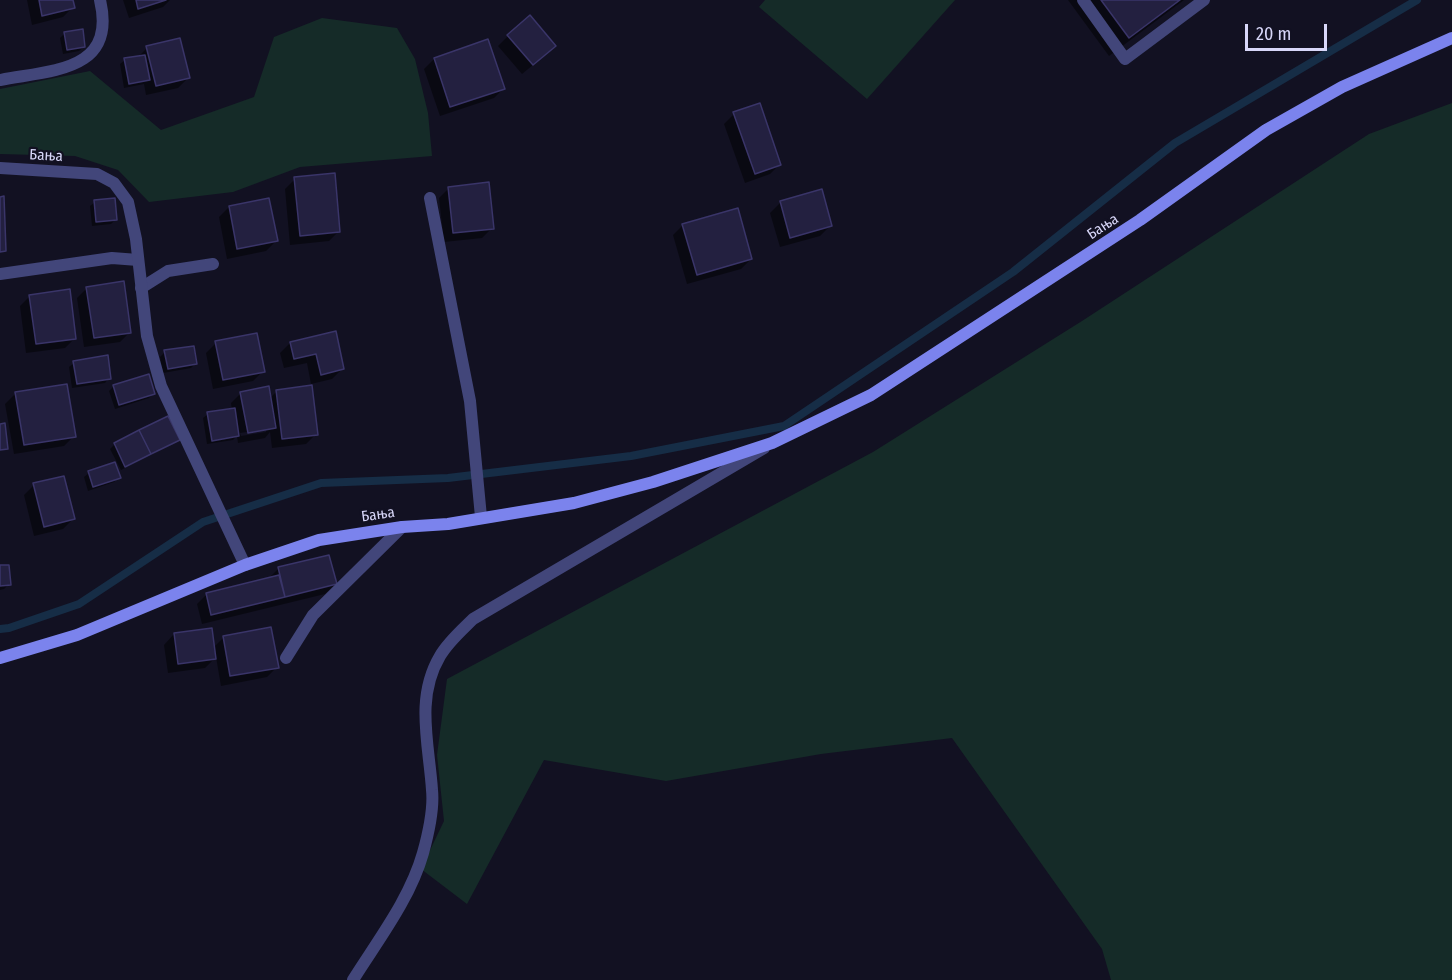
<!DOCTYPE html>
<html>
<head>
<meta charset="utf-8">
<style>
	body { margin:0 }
	#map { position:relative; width:1452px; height:980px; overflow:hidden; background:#121122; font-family:"Fira Sans Condensed",sans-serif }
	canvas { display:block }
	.scale { position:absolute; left:1245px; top:24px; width:82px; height:27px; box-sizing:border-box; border:3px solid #d8d7f9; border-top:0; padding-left:8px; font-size:18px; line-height:21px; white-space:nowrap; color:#d8d7f9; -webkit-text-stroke:4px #121122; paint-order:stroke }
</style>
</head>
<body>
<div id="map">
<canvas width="1452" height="980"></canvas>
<div class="scale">20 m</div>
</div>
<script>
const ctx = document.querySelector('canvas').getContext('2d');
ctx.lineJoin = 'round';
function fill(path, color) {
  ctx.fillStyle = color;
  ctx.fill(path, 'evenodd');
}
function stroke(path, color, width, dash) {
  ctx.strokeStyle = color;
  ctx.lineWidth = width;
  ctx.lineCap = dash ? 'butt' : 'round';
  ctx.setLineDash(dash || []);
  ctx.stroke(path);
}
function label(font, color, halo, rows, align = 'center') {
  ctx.font = font + ' "Fira Sans Condensed",sans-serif';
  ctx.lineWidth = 4.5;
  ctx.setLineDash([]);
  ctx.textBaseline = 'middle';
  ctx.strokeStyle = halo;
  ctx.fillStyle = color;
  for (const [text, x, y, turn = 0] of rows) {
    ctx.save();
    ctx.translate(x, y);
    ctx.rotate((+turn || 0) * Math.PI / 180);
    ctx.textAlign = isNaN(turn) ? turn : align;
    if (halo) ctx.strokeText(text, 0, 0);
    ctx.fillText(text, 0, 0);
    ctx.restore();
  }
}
fill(new Path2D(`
	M765,0H955L867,99L759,7Z
	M322,18L397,28L415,59L428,113L432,156L300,167L233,192L149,202L118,170L75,156L0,154V89L90,71L161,130L254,97L274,37Z
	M1452,103V980H1111L1102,949L952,738L821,754L666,781L544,760L467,904L421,869L444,821L437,755L447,679L873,452L1082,321L1369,134Z`), '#152b28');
fill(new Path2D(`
	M27,0H71L73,7L63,17L32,25Z
	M123,0H170L163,7L129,18Z
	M1068,0H1184L1109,56Z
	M65,33L84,47L79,51L63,54L60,38Z
	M508,36L544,56L522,74L498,46Z
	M147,48L188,78L178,88L146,95L144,84L124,88L120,64L125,60L137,58Z
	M434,59L504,88L494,98L440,116L424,69Z
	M734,114L780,164L770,174L745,183L724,124Z
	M295,179L339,231L329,241L290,245L285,189Z
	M449,188L492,228L482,238L444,242L439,198Z
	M821,191L830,226L820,236L780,247L770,213L780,203Z
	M95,202L116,219L111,224L92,226L90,206Z
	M229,207L276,241L266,251L227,259L219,217Z
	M683,225L751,259L741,269L687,284L673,235Z
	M87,288L130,332L120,342L84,347L77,298Z
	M30,296L75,338L65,348L26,353L20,306Z
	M334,333L342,369L332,379L311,384L307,363L284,368L280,353L290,343Z
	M216,343L263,371L253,381L213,389L206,353Z
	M165,352L195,364L191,368L163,373L160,357Z
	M74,363L109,378L105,383L72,388L69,367Z
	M114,386L153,394L149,398L115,409L109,391Z
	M277,391L316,434L306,444L272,448L270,432L265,438L238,443L237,436L233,440L207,444L203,418L208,414L232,410L231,403L241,393L270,398ZM266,429V432L241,436L240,433Z
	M15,394L74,436L64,446L14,454L5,404Z
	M178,440L121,470L110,449L115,444Z
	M89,473L119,477L114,482L88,491L84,477Z
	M34,485L73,519L63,529L34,536L24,495Z
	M0,567L9,584L4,589L0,590Z
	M278,569L335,584L325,594L202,624L197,604L207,594L268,579Z
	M174,634L213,648L224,637L277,667L267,677L221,686L216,657L205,668L168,673L164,645Z`), '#0007');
stroke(new Path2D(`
	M0,629L9,628L79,604L203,522L321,483L448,478L631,456L784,426L1013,272L1175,143L1417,0`), '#162d46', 8);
const building = new Path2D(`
	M39,0H73L75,8L42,16Z
	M136,0H166L138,9Z
	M1101,0H1180L1129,38Z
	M530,15L556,46L533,65L507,35Z
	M83,29L85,47L67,50L64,32Z
	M180,38L190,78L156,86L146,46Z
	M488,39L505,89L450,107L434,58Z
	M145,55L150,80L129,84L124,58Z
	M760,103L781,165L755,174L733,112Z
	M335,173L340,232L300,236L294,177Z
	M489,182L494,229L453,233L448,187Z
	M822,189L832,226L790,238L780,201Z
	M4,196L6,251L0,252V197Z
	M115,198L117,220L96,222L94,200Z
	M269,198L278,241L237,249L229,206Z
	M738,208L752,259L697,275L682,224Z
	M124,281L131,333L94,338L86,287Z
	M70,289L76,339L36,344L29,295Z
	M336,331L344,369L321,375L316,354L294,359L290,342Z
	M257,333L265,372L223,380L215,341Z
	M194,346L197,364L168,369L164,350Z
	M108,355L111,379L77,384L73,361Z
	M149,374L155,394L119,405L113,385Z
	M67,384L76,437L24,445L15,392Z
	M312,385L318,435L282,439L276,390Z
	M269,386L276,428L248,433L240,392Z
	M235,408L239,436L212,441L207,412Z
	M168,416L180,440L151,454L139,430Z
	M5,423L8,449L0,450V424Z
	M139,430L151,454L125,467L114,443Z
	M115,462L121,478L93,487L88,471Z
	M64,476L75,519L44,527L33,483Z
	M329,555L337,584L285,597L278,567Z
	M0,565H9L11,585L0,586Z
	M279,575L285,597L211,615L206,593Z
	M271,627L279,668L230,676L223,636Z
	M212,628L216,659L178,664L174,633Z`);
fill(building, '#232040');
stroke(building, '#3a3569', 1.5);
stroke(new Path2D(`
	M1083,0L1125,59L1204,0
	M430,198L470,401L481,517
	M0,274L112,258L138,260
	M141,288L168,271L213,264
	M286,658L313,615L402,527
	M353,980C378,940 410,899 423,853C428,835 434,809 432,790C429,744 415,698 440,656C448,642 462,630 473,619L764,448`), '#42467a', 12);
stroke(new Path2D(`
	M0,80C51,70 117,72 100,0
	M0,168L97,174L114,183L128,202L136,239L147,336L161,386L245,565`), '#42467a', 12);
stroke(new Path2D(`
	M0,658L77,635L245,565L319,540L402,527L448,524L574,503L653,482L772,443L871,395L1140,220L1266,130L1342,87L1452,38`), '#7b83ed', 12);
label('15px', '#d8d7f9', '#121122', [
	["Бања",46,156,3],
	["Бања",1103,227,-33],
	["Бања",378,515,-8]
]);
</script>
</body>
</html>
